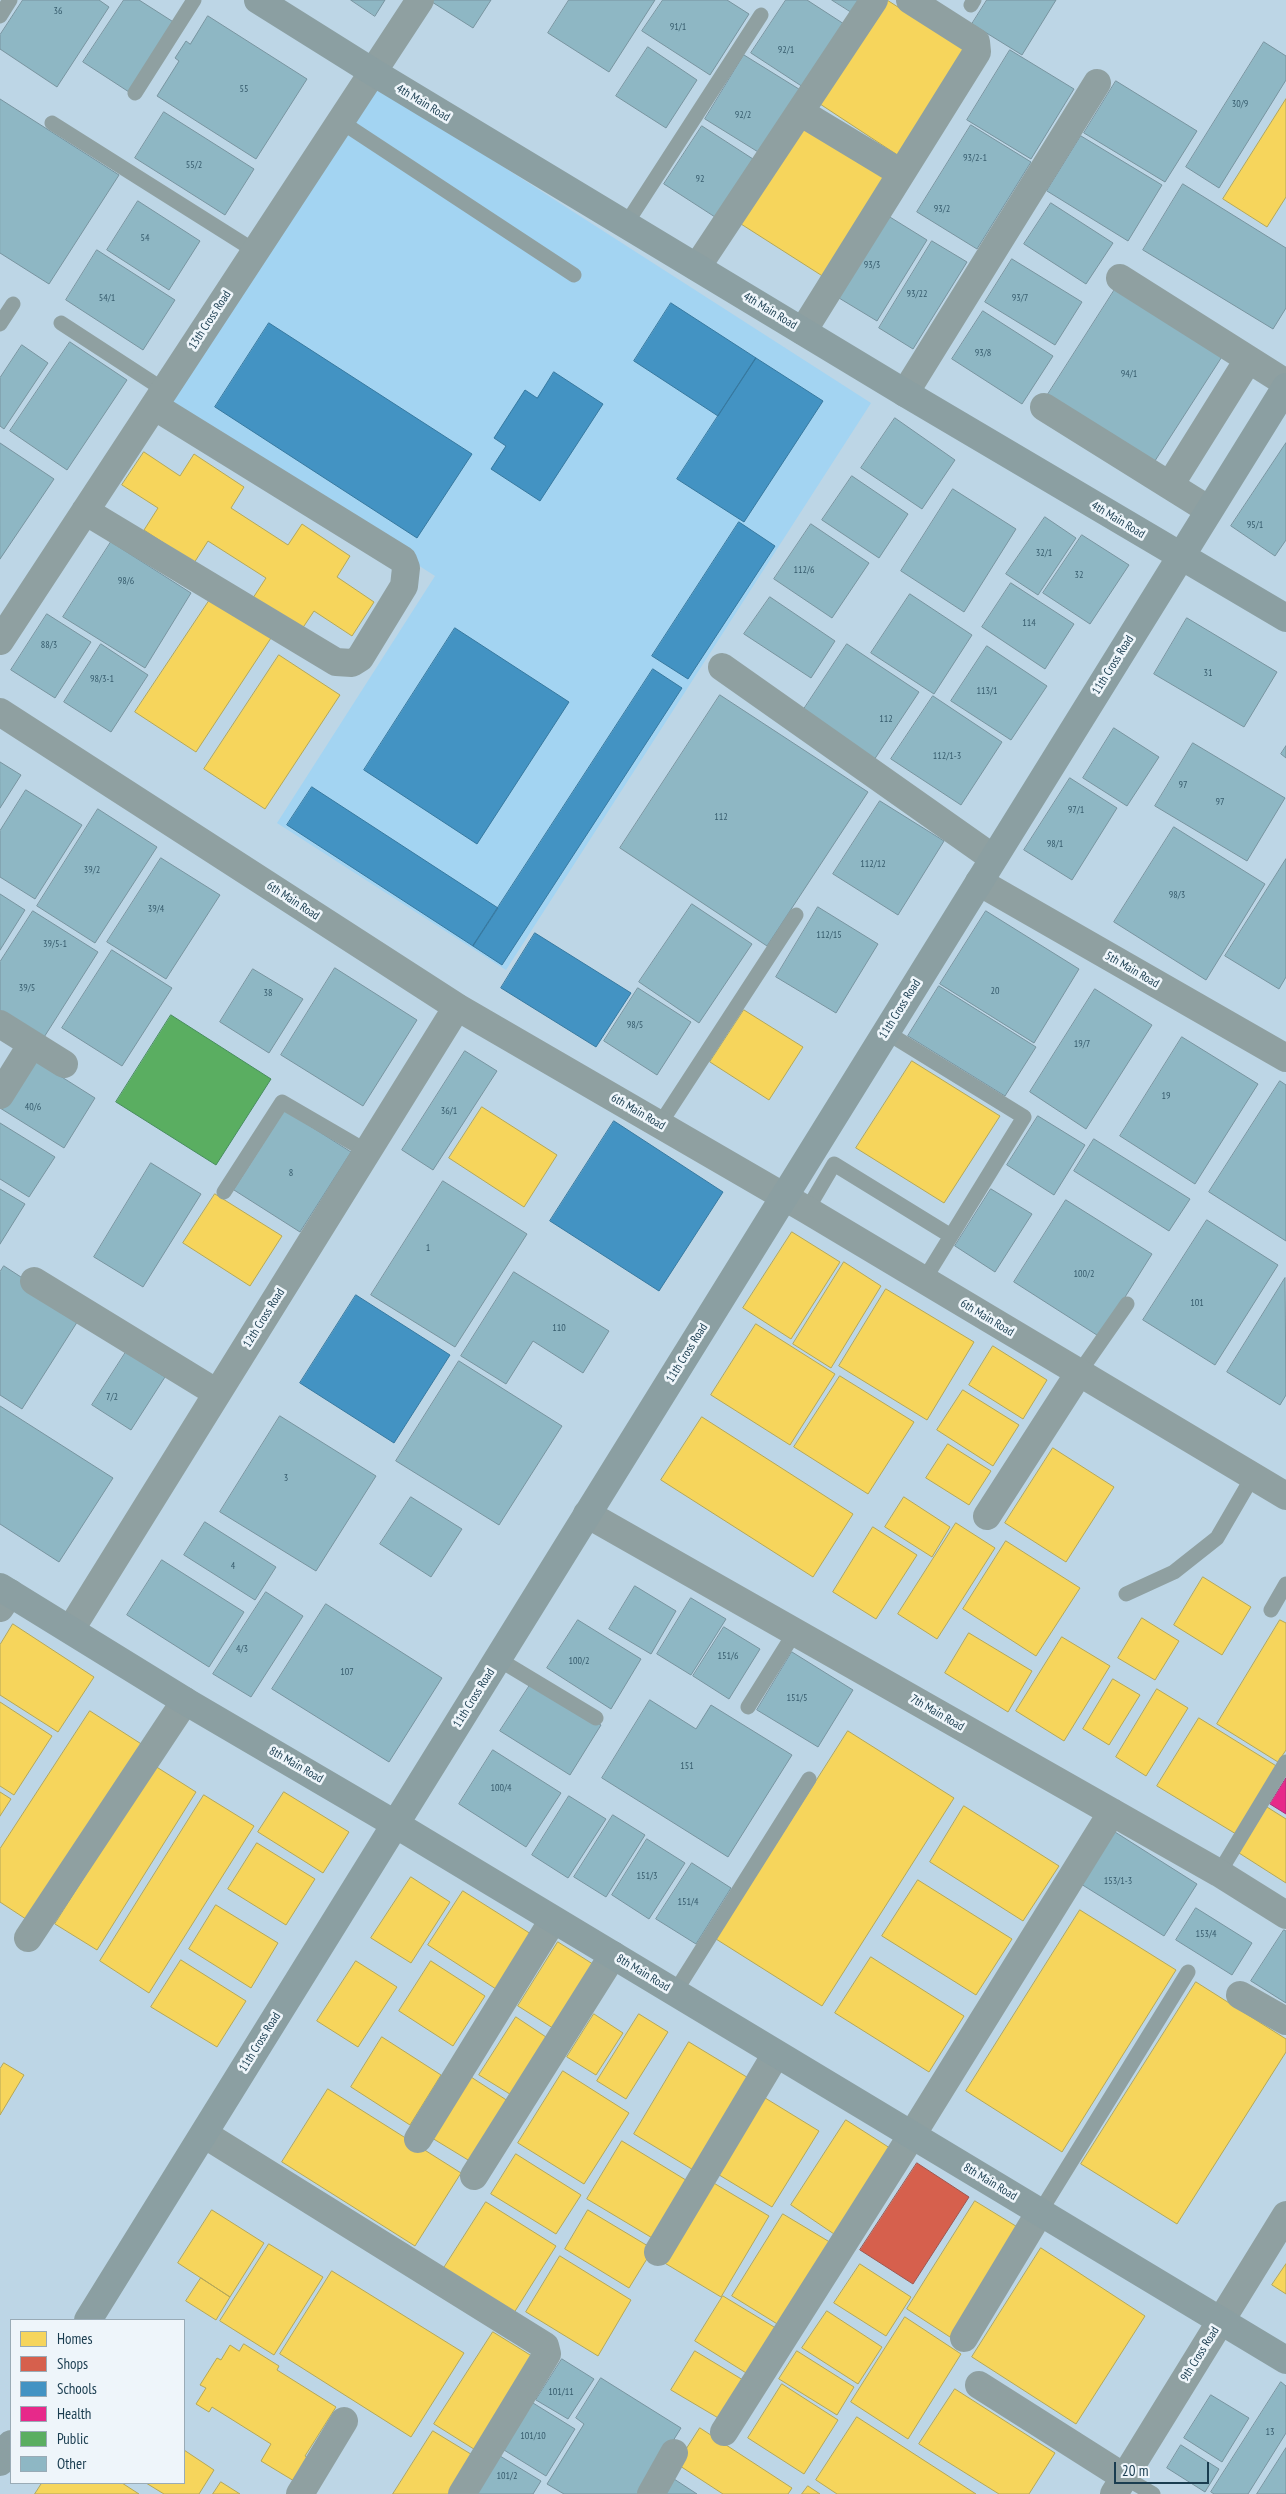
<!DOCTYPE html>
<html>
<head>
<meta charset="utf-8">
<style>
	body { margin:0 }
	#map { position:relative; width:1286px; height:2494px; overflow:hidden; background:#bdd6e6; font-family:"PT Sans Narrow",sans-serif }
	canvas { display:block }
	.legend { position:absolute; left:10px; top:2319px; width:175px; height:165px; box-sizing:border-box; background:#eef5fa; border:1px solid #99abb6; margin:0; padding:6px 9px; list-style:none; font-size:15px; color:#1a3d50 }
	.legend li { display:flex; align-items:center; gap:10px; height:25px }
	.legend b { width:25px; border:1px solid #99abb6 }
	.scale { position:absolute; left:1114px; top:2462px; width:95px; height:22px; box-sizing:border-box; border:2px solid #1a3d50; border-top:0; padding-left:6px; font-size:15px; line-height:18px; white-space:nowrap; color:#1a3d50; -webkit-text-stroke:4px #eef5fa; paint-order:stroke }
</style>
</head>
<body>
<div id="map">
<canvas width="1286" height="2494"></canvas>
<ul class="legend">
<li><b style="height:14px;background:#f6d55c"></b>Homes</li>
<li><b style="height:14px;background:#d6604d"></b>Shops</li>
<li><b style="height:14px;background:#4393c3"></b>Schools</li>
<li><b style="height:14px;background:#e7298a"></b>Health</li>
<li><b style="height:14px;background:#5aae61"></b>Public</li>
<li><b style="height:14px;background:#8eb7c4"></b>Other</li>
</ul>
<div class="scale">20 m</div>
</div>
<script>
const ctx = document.querySelector('canvas').getContext('2d');
ctx.lineJoin = 'round';
function fill(path, color) {
  ctx.fillStyle = color;
  ctx.fill(path, 'evenodd');
}
function stroke(path, color, width, dash) {
  ctx.strokeStyle = color;
  ctx.lineWidth = width;
  ctx.lineCap = dash ? 'butt' : 'round';
  ctx.setLineDash(dash || []);
  ctx.stroke(path);
}
function label(font, color, halo, rows, align = 'center') {
  ctx.font = font + ' "PT Sans Narrow",sans-serif';
  ctx.lineWidth = 5;
  ctx.setLineDash([]);
  ctx.textBaseline = 'middle';
  ctx.strokeStyle = halo;
  ctx.fillStyle = color;
  for (const [text, x, y, turn = 0] of rows) {
    ctx.save();
    ctx.translate(x, y);
    ctx.rotate((+turn || 0) * Math.PI / 180);
    ctx.textAlign = isNaN(turn) ? turn : align;
    if (halo) ctx.strokeText(text, 0, 0);
    ctx.fillText(text, 0, 0);
    ctx.restore();
  }
}
fill(new Path2D(`
	M376,85L871,403L506,970L277,823L435,576L170,406Z`), '#a3d4f2');
const homes = new Path2D(`
	M887,0L970,53L902,158L820,104Z
	M1286,99V197L1267,227L1223,199Z
	M809,119L892,173L824,277L741,224Z
	M144,452L180,476L194,454L244,487L231,508L288,545L302,524L350,556L337,577L374,602L352,636L314,611L300,632L251,601L266,578L208,541L194,563L144,530L158,508L122,485Z
	M211,598L271,638L196,752L135,712Z
	M279,655L340,695L265,809L204,769Z
	M744,1010L803,1047L769,1100L710,1062Z
	M912,1061L1000,1116L944,1203L856,1148Z
	M482,1107L557,1155L524,1207L449,1158Z
	M215,1194L282,1236L250,1286L183,1243Z
	M792,1232L840,1262L791,1339L743,1308Z
	M844,1262L881,1286L831,1368L793,1344Z
	M886,1289L974,1342L927,1420L839,1366Z
	M756,1324L835,1374L790,1445L711,1395Z
	M993,1346L1047,1380L1023,1419L969,1385Z
	M840,1376L914,1422L868,1494L794,1447Z
	M963,1390L1019,1425L993,1466L937,1430Z
	M702,1417L853,1514L813,1577L661,1480Z
	M948,1444L991,1471L969,1505L926,1478Z
	M1053,1448L1114,1487L1066,1562L1005,1523Z
	M904,1497L950,1527L932,1557L885,1527Z
	M956,1523L995,1548L937,1639L898,1614Z
	M873,1527L917,1555L876,1619L833,1592Z
	M1006,1541L1080,1588L1036,1656L963,1609Z
	M1203,1577L1251,1607L1222,1655L1174,1625Z
	M1142,1618L1179,1641L1155,1680L1118,1658Z
	M1280,1620L1286,1623V1750L1278,1762L1217,1724Z
	M13,1624L94,1677L58,1732L0,1695V1645Z
	M969,1633L1032,1671L1008,1712L945,1673Z
	M1062,1637L1110,1666L1064,1741L1016,1711Z
	M1113,1679L1140,1695L1109,1745L1083,1729Z
	M1157,1689L1188,1708L1146,1776L1116,1757Z
	M0,1702L52,1736L14,1795L0,1786Z
	M90,1711L146,1747L32,1923L0,1902V1849Z
	M1199,1718L1278,1767L1236,1834L1157,1786Z
	M848,1731L954,1798L822,2006L716,1939Z
	M155,1766L196,1792L97,1950L55,1924Z
	M0,1792L11,1799L0,1816Z
	M284,1792L349,1832L323,1873L258,1832Z
	M204,1795L254,1826L149,1993L100,1961Z
	M964,1806L1059,1866L1023,1921L930,1862Z
	M1267,1807L1286,1819V1883L1239,1853Z
	M257,1843L315,1879L286,1925L228,1889Z
	M411,1877L450,1902L411,1963L371,1938Z
	M918,1880L1012,1939L976,1995L882,1936Z
	M463,1891L531,1934L496,1989L428,1945Z
	M216,1905L278,1943L251,1988L189,1949Z
	M1080,1910L1176,1970L1062,2152L966,2091Z
	M558,1942L596,1966L556,2030L518,2006Z
	M871,1957L964,2016L929,2072L835,2013Z
	M181,1960L246,2001L217,2047L151,2007Z
	M356,1961L397,1987L358,2047L317,2021Z
	M431,1961L485,1996L453,2046L399,2011Z
	M1196,1982L1286,2039V2052L1177,2224L1081,2164Z
	M594,2014L623,2033L596,2075L567,2057Z
	M639,2014L668,2032L626,2099L597,2081Z
	M516,2017L549,2039L513,2096L479,2075Z
	M382,2037L441,2075L410,2125L351,2087Z
	M689,2042L750,2079L695,2171L634,2134Z
	M4,2063L24,2075L0,2115V2069Z
	M563,2071L629,2113L584,2184L518,2143Z
	M471,2077L511,2103L473,2163L432,2138Z
	M328,2089L461,2173L415,2246L282,2162Z
	M757,2093L819,2131L772,2207L711,2170Z
	M846,2120L893,2150L837,2236L791,2205Z
	M622,2141L694,2185L659,2242L587,2199Z
	M516,2154L581,2195L556,2234L491,2194Z
	M707,2179L769,2216L721,2297L658,2259Z
	M975,2201L1019,2228L950,2337L907,2309Z
	M486,2202L556,2246L512,2316L442,2271Z
	M212,2210L264,2243L230,2297L178,2263Z
	M588,2210L653,2249L629,2288L565,2249Z
	M783,2214L838,2247L787,2330L732,2296Z
	M269,2244L323,2277L274,2355L220,2321Z
	M1041,2248L1145,2316L1076,2424L972,2357Z
	M560,2256L631,2300L598,2356L526,2312Z
	M860,2264L911,2297L886,2336L834,2303Z
	M1286,2264V2294L1272,2285Z
	M332,2271L464,2353L411,2437L280,2354Z
	M201,2278L230,2297L216,2320L186,2301Z
	M723,2296L779,2330L751,2376L695,2341Z
	M827,2311L882,2347L858,2384L802,2348Z
	M905,2317L961,2354L908,2439L851,2402Z
	M493,2332L535,2358L477,2451L434,2424Z
	M244,2344L279,2366L277,2370L336,2407L305,2456L313,2461L299,2484L261,2461L271,2444L212,2407L209,2412L196,2404L206,2388L200,2385L217,2358L221,2360L230,2345L239,2351Z
	M695,2351L743,2380L720,2419L671,2390Z
	M797,2351L854,2387L837,2415L779,2379Z
	M782,2384L838,2420L804,2474L748,2438Z
	M955,2389L1055,2453L1029,2494H999L919,2444Z
	M857,2417L976,2494H837L816,2480Z
	M700,2428L792,2488L788,2494H723L677,2464Z
	M433,2431L474,2456L449,2494H393Z
	M184,2450L214,2470L199,2494H164L146,2483H184Z
	M221,2482L240,2494H213Z
	M42,2483H122L139,2494H35Z
	M808,2486L820,2494H802Z`);
fill(homes, '#f6d55c');
stroke(homes, '#b4a758', 1);
const shops = new Path2D(`
	M917,2163L969,2197L913,2284L860,2250Z`);
fill(shops, '#d6604d');
stroke(shops, '#9e564e', 1);
const schools = new Path2D(`
	M671,303L756,358L718,416L634,361Z
	M269,323L472,454L417,538L215,407Z
	M756,358L823,401L744,522L677,479Z
	M554,372L603,404L540,501L491,469L506,446L494,438L525,390L537,398Z
	M739,522L775,546L688,679L652,656Z
	M455,628L569,702L477,844L364,770Z
	M653,669L682,688L502,965L473,946Z
	M312,787L498,908L473,946L287,825Z
	M535,933L631,993L596,1047L501,988Z
	M614,1121L723,1192L659,1291L550,1221Z
	M356,1295L450,1355L394,1443L300,1383Z`);
fill(schools, '#4393c3');
stroke(schools, '#3779a0', 1);
const health = new Path2D(`
	M1286,1778V1814L1270,1804Z`);
fill(health, '#e7298a');
stroke(health, '#aa2f79', 1);
const public = new Path2D(`
	M171,1015L271,1079L216,1165L116,1102Z`);
fill(public, '#5aae61');
stroke(public, '#478c5c', 1);
const building = new Path2D(`
	M23,0H99L109,7L57,87L0,49V35Z
	M124,0H139L175,23L129,92L83,62Z
	M351,0H385L375,16Z
	M433,0H491L473,28L432,2Z
	M569,0H655L609,72L548,33Z
	M663,0H727L749,14L710,75L642,31Z
	M786,0H807L844,24L803,87L751,53Z
	M832,0H861L853,13Z
	M987,0H1056L1022,55L972,24Z
	M208,16L307,79L256,159L157,96L179,61L175,58L186,41L190,44Z
	M1264,42L1286,56V80L1219,188L1186,167Z
	M648,47L697,80L666,128L616,96Z
	M1010,50L1074,89L1031,159L967,120Z
	M744,55L802,91L763,155L705,119Z
	M1116,81L1197,131L1165,182L1084,133Z
	M0,99L119,175L49,284L0,253Z
	M164,112L254,169L225,215L135,158Z
	M971,125L1031,162L977,249L917,212Z
	M702,126L753,159L715,217L664,184Z
	M1081,136L1162,185L1128,241L1047,191Z
	M1183,184L1286,248V308L1273,329L1143,250Z
	M138,201L200,241L169,290L107,250Z
	M1051,203L1113,243L1086,284L1024,244Z
	M885,214L927,240L877,321L834,295Z
	M932,241L967,262L913,349L879,328Z
	M97,250L175,300L143,350L66,300Z
	M1012,259L1082,302L1055,345L985,302Z
	M1119,283L1225,352L1151,467L1045,399Z
	M983,311L1053,356L1022,404L952,359Z
	M70,342L127,380L67,470L10,431Z
	M22,345L48,363L4,429L0,426V378Z
	M895,418L955,460L922,509L861,468Z
	M0,443L54,479L0,559Z
	M1286,443V540L1275,556L1231,526Z
	M852,476L908,514L879,558L822,520Z
	M953,489L1016,529L964,612L901,571Z
	M1045,517L1076,538L1038,595L1006,574Z
	M811,524L869,563L832,618L774,579Z
	M1082,535L1129,565L1090,624L1043,593Z
	M111,542L191,593L145,668L63,617Z
	M1011,583L1074,624L1045,669L982,627Z
	M910,594L972,635L934,694L871,653Z
	M770,597L835,641L811,678L744,634Z
	M47,614L91,642L55,698L11,670Z
	M1187,618L1277,672L1244,727L1154,674Z
	M101,644L148,675L111,732L64,702Z
	M847,644L919,692L874,760L802,712Z
	M987,646L1047,686L1011,740L951,701Z
	M720,695L868,792L767,946L620,848Z
	M933,696L1002,742L961,805L891,759Z
	M1114,728L1159,757L1127,806L1083,778Z
	M1193,743L1285,798L1247,861L1155,806Z
	M1286,746V758L1281,754Z
	M0,762L21,775L0,808Z
	M1070,778L1117,808L1072,880L1024,850Z
	M26,790L82,825L35,899L0,877V831Z
	M880,801L944,841L898,915L833,874Z
	M98,809L157,847L95,943L37,906Z
	M1174,827L1265,884L1206,980L1114,922Z
	M161,858L220,895L166,979L107,942Z
	M1286,859V977L1279,989L1225,956Z
	M0,894L25,910L0,950Z
	M692,904L752,944L699,1023L639,982Z
	M818,907L878,944L836,1013L776,977Z
	M33,911L98,952L41,1042L0,1016V962Z
	M986,911L1079,969L1034,1043L940,984Z
	M112,950L172,988L122,1066L62,1028Z
	M335,968L417,1020L363,1106L281,1055Z
	M253,969L303,999L269,1053L220,1022Z
	M939,986L1036,1047L1005,1096L908,1036Z
	M638,988L691,1022L657,1075L604,1041Z
	M1095,989L1152,1025L1086,1129L1030,1092Z
	M1182,1037L1258,1084L1195,1184L1120,1136Z
	M465,1051L497,1071L433,1170L402,1150Z
	M30,1057L95,1098L64,1148L0,1108Z
	M1280,1081L1286,1085V1241L1209,1192Z
	M285,1110L351,1152L300,1232L234,1190Z
	M1038,1116L1085,1145L1054,1195L1007,1165Z
	M0,1123L55,1157L29,1197L0,1179Z
	M1094,1139L1190,1199L1169,1231L1074,1171Z
	M151,1163L201,1194L143,1287L94,1257Z
	M443,1181L527,1234L455,1347L371,1295Z
	M0,1189L25,1204L0,1244Z
	M991,1189L1032,1214L995,1272L955,1246Z
	M1066,1200L1152,1254L1100,1337L1014,1282Z
	M1207,1220L1278,1265L1215,1365L1143,1320Z
	M4,1266L81,1316L22,1409L0,1395V1272Z
	M514,1272L609,1331L583,1373L533,1341L506,1384L461,1356Z
	M1285,1278L1286,1395L1280,1405L1227,1372Z
	M126,1352L165,1377L131,1430L92,1405Z
	M459,1361L562,1426L499,1525L396,1461Z
	M0,1406L113,1478L59,1562L0,1524Z
	M280,1416L376,1476L316,1571L220,1512Z
	M411,1497L462,1529L431,1577L380,1544Z
	M205,1522L276,1567L255,1600L184,1555Z
	M162,1560L244,1612L209,1667L127,1615Z
	M635,1586L676,1611L651,1654L609,1629Z
	M266,1592L303,1616L251,1697L213,1674Z
	M691,1598L726,1619L691,1675L657,1654Z
	M326,1604L442,1678L389,1762L272,1689Z
	M578,1620L641,1659L611,1709L547,1668Z
	M724,1627L760,1649L729,1699L693,1676Z
	M792,1652L853,1690L818,1747L757,1710Z
	M532,1682L601,1725L570,1775L500,1731Z
	M650,1700L696,1729L711,1705L792,1755L728,1857L602,1778Z
	M493,1750L561,1793L526,1847L459,1804Z
	M569,1796L606,1819L568,1878L532,1855Z
	M613,1815L645,1835L606,1897L574,1877Z
	M1115,1832L1197,1884L1164,1936L1081,1884Z
	M647,1839L685,1863L649,1919L612,1895Z
	M692,1863L731,1888L696,1944L656,1919Z
	M1196,1908L1252,1943L1232,1975L1176,1940Z
	M1284,1930L1286,1931V2003L1251,1981Z
	M562,2359L594,2379L568,2419L536,2400Z
	M601,2378L681,2428L640,2494H564L547,2484L584,2424L576,2418Z
	M1281,2382L1286,2386V2433L1248,2494H1214L1211,2492Z
	M1211,2395L1249,2418L1222,2462L1184,2438Z
	M533,2403L575,2429L546,2476L504,2450Z
	M1181,2445L1219,2469L1205,2492L1167,2468Z
	M1286,2448V2494H1257Z
	M500,2456L541,2481L533,2494H477Z
	M671,2477L697,2494H660Z`);
fill(building, '#8eb7c4');
stroke(building, '#78949f', 1);
stroke(new Path2D(`
	M971,5L974,0
	M0,16L10,0
	M135,93L194,0
	M340,121L574,275
	M52,123L255,251
	M626,224L761,15
	M61,323L164,390
	M0,324L13,304
	M886,1032L1024,1117L924,1280
	M660,1124L796,915
	M224,1192L282,1102L368,1152
	M807,1210L834,1164L951,1236
	M1079,1373L1127,1304
	M1126,1594L1174,1572L1217,1538L1253,1476
	M1271,1610L1286,1584
	M498,1659L596,1718
	M748,1707L795,1632
	M1219,1873L1286,1762
	M675,1992L809,1779
	M1040,2212L1188,1972
	M1124,2477L1153,2494`), '#8fa0a1', 15);
stroke(new Path2D(`
	M800,112L901,173
	M697,267L874,0
	M1120,278L1286,383
	M803,331L977,52L976,42L910,0
	M905,393L1097,83
	M1044,407L1209,510
	M1170,485L1248,360
	M85,511L336,662L352,663L360,658L404,586L406,568L403,560L154,406
	M0,641L420,0
	M722,667L993,858
	M0,712L457,1007L807,1210L1286,1496
	M979,882L1286,1058
	M0,1024L64,1064
	M0,1095L32,1044
	M34,1281L217,1393
	M587,1514L1219,1873L1286,1915
	M987,1516L1079,1373
	M0,1608L10,1593
	M71,1629L457,1007
	M28,1938L185,1701
	M1240,1995L1286,2021
	M204,2134L545,2346L547,2354L462,2494
	M418,2139L553,1920
	M474,2176L613,1955
	M658,2252L776,2054
	M964,2338L1040,2212
	M979,2385L1124,2477
	M724,2432L912,2135L1112,1812
	M300,2494L344,2421
	M651,2494L674,2453
	M1114,2494L1286,2215`), '#8fa0a1', 28);
stroke(new Path2D(`
	M258,0L373,72L905,393L1286,618
	M0,1587L185,1701L395,1824L1286,2360
	M88,2320L1286,387
	M0,2462L11,2444`), '#8b9fa2', 28);
label('10px', '#375c6d', null, [
	["36",58,11],
	["91/1",678,27],
	["92/1",786,50],
	["55",244,89],
	["30/9",1240,104],
	["92/2",743,115],
	["93/2-1",975,158],
	["55/2",194,165],
	["92",700,179],
	["93/2",942,209],
	["54",145,238],
	["93/3",872,265],
	["93/22",917,294],
	["54/1",107,298],
	["93/7",1020,298],
	["93/8",983,353],
	["94/1",1129,374],
	["95/1",1255,525],
	["32/1",1044,553],
	["112/6",804,570],
	["32",1079,575],
	["98/6",126,581],
	["114",1029,623],
	["88/3",49,645],
	["31",1208,673],
	["98/3-1",102,679],
	["113/1",987,691],
	["112",886,719],
	["112/1-3",947,756],
	["97",1183,785],
	["97",1220,802],
	["97/1",1076,810],
	["112",721,817],
	["98/1",1055,844],
	["112/12",873,864],
	["39/2",92,870],
	["98/3",1177,895],
	["39/4",156,909],
	["112/15",829,935],
	["39/5-1",55,944],
	["39/5",27,988],
	["20",995,991],
	["38",268,993],
	["98/5",635,1025],
	["19/7",1082,1044],
	["19",1166,1096],
	["40/6",33,1107],
	["36/1",449,1111],
	["8",291,1173],
	["1",428,1248],
	["100/2",1084,1274],
	["101",1197,1303],
	["110",559,1328],
	["7/2",112,1397],
	["3",286,1478],
	["4",233,1566],
	["4/3",242,1649],
	["151/6",728,1656],
	["100/2",579,1661],
	["107",347,1672],
	["151/5",797,1698],
	["151",687,1766],
	["100/4",501,1788],
	["151/3",647,1876],
	["153/1-3",1118,1881],
	["151/4",688,1902],
	["153/4",1206,1934],
	["101/11",561,2392],
	["13",1270,2432],
	["101/10",533,2436],
	["101/2",507,2476]
]);
label('12px', '#1a3d50', '#eef5fa', [
	["4th Main Road",423,103,31],
	["4th Main Road",770,311,31],
	["13th Cross Road",210,320,-57],
	["4th Main Road",1118,520,31],
	["11th Cross Road",1113,665,-58],
	["6th Main Road",293,901,33],
	["5th Main Road",1132,970,30],
	["11th Cross Road",900,1009,-58],
	["6th Main Road",638,1112,30],
	["12th Cross Road",264,1318,-58],
	["6th Main Road",987,1318,31],
	["11th Cross Road",687,1353,-58],
	["11th Cross Road",474,1698,-58],
	["7th Main Road",937,1713,30],
	["8th Main Road",296,1765,30],
	["8th Main Road",643,1973,31],
	["11th Cross Road",260,2042,-58],
	["8th Main Road",990,2182,31],
	["9th Cross Road",1200,2354,-58]
]);
</script>
</body>
</html>
